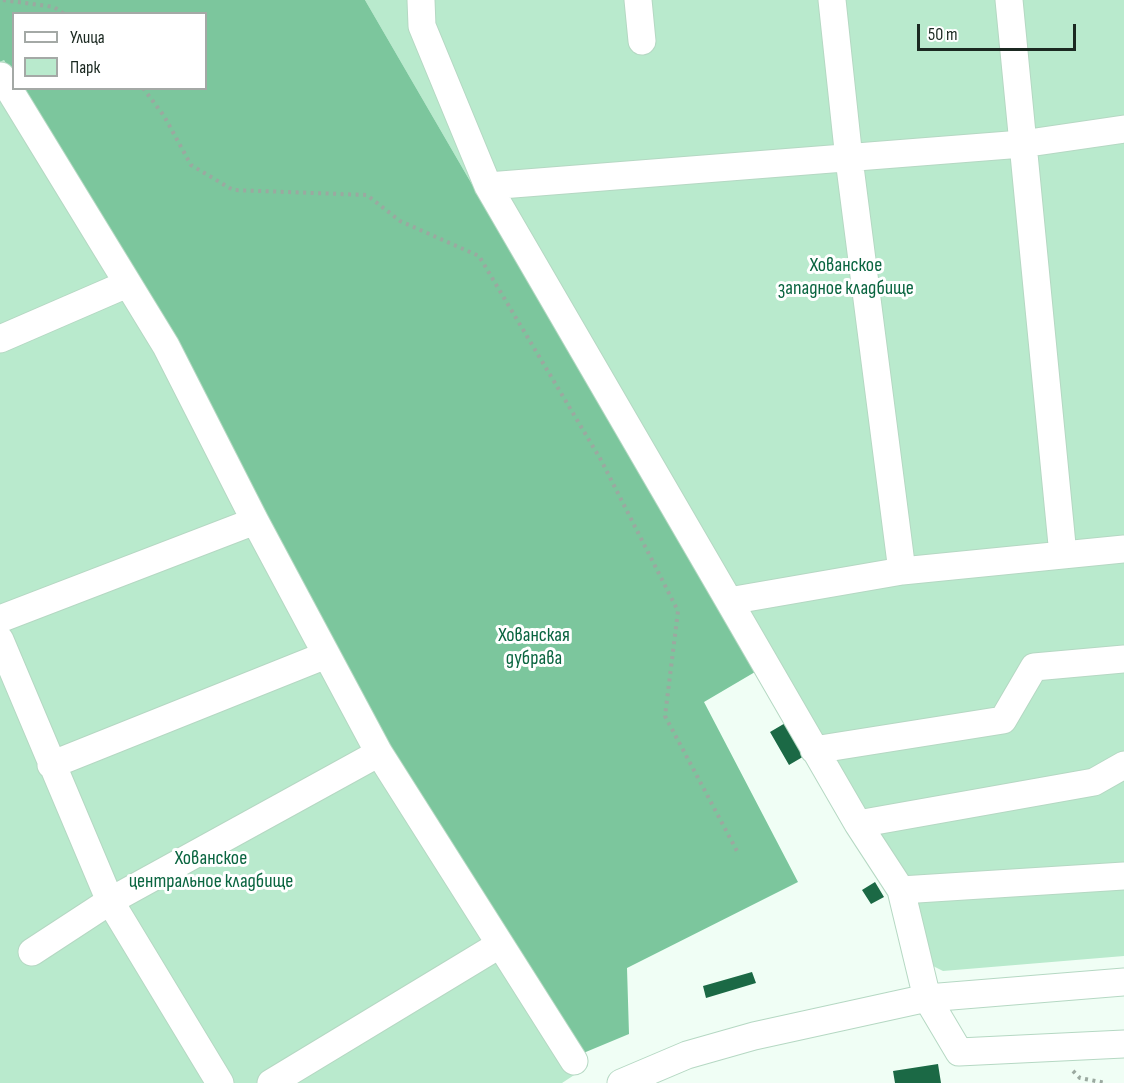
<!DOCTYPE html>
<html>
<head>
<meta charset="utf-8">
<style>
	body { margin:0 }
	#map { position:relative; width:1124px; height:1083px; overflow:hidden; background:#f0fef5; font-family:"Sofia Sans Condensed",sans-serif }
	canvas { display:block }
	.legend { position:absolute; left:12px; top:12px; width:195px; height:78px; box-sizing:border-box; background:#fff; border:2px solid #a4a9a6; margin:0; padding:8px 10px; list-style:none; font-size:18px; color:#1b2921 }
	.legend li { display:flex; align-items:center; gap:12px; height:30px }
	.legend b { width:30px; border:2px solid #a4a9a6 }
	.scale { position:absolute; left:917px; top:24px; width:159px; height:27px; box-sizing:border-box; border:3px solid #1b2921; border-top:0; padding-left:8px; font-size:18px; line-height:21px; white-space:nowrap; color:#1b2921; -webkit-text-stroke:4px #fff; paint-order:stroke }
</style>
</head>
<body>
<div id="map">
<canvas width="1124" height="1083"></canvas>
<ul class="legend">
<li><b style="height:8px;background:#fff"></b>Улица</li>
<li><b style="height:16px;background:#b9eacd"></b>Парк</li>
</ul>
<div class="scale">50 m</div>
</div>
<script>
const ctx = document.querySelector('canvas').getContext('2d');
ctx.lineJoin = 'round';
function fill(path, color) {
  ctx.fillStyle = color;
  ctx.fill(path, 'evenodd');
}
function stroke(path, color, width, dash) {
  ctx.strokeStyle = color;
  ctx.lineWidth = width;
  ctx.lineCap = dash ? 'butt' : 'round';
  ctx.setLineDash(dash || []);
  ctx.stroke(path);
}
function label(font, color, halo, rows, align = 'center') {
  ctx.font = font + ' "Sofia Sans Condensed",sans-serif';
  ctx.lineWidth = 6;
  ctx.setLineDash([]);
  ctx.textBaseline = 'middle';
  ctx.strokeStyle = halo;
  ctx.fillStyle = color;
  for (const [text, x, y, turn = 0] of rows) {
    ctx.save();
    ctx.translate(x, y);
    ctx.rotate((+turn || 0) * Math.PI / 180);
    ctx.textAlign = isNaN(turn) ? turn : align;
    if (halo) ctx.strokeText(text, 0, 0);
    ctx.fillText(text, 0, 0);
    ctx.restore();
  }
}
fill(new Path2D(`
	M365,0H1124V956L943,971L931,965L790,692L755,672Z
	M4,60L588,1066L562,1083H0V62Z`), '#b9eacd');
fill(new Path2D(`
	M0,0H365L755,672L704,702L798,882L627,968L629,1034L581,1054L386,749L21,89L206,88V14H14L13,76L4,60L0,62Z`), '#7cc69d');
fill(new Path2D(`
	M787,722L806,755L789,765L770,732Z
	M875,882L884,897L871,904L862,890Z
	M752,972L756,983L706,998L703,986Z
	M938,1064L941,1083H895L893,1071Z`), '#1b6945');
const minor = new Path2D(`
	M421,0L422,26L488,186L729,601
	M638,0L642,41
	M832,0L849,159L902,571
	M1009,0L1063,555
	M1,76L166,346L255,521L379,753L574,1061
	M488,186L1022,144L1124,129
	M0,339L127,284
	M1124,549L902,571L729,601L858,824L901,890L927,998L959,1052L1124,1044
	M0,619L255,521
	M0,640L110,901L220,1083
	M814,750L1003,720L1034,667L1124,659
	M51,765L326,655
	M858,824L1094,782L1124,765
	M901,890L1124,876
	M32,952L110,901L379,753
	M271,1083L499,945
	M621,1083L687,1055L754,1036L927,998L1124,982`);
stroke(minor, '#b5d8c3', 29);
stroke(new Path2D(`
	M3,0L54,7L64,14
	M143,88L164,116L191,165L233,190L367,195L400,221L479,256L601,460L678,611L665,716L738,853
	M1073,1071L1080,1078L1106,1083`), '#9ba9a0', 4, [3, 4.5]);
stroke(minor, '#fff', 27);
label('20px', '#0a6540', '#fff', [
	["Хованское",846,266],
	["западное кладбище",846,289],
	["Хованская",534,636],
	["дубрава",534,659],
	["Хованское",211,859],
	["центральное кладбище",211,882]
]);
</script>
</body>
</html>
